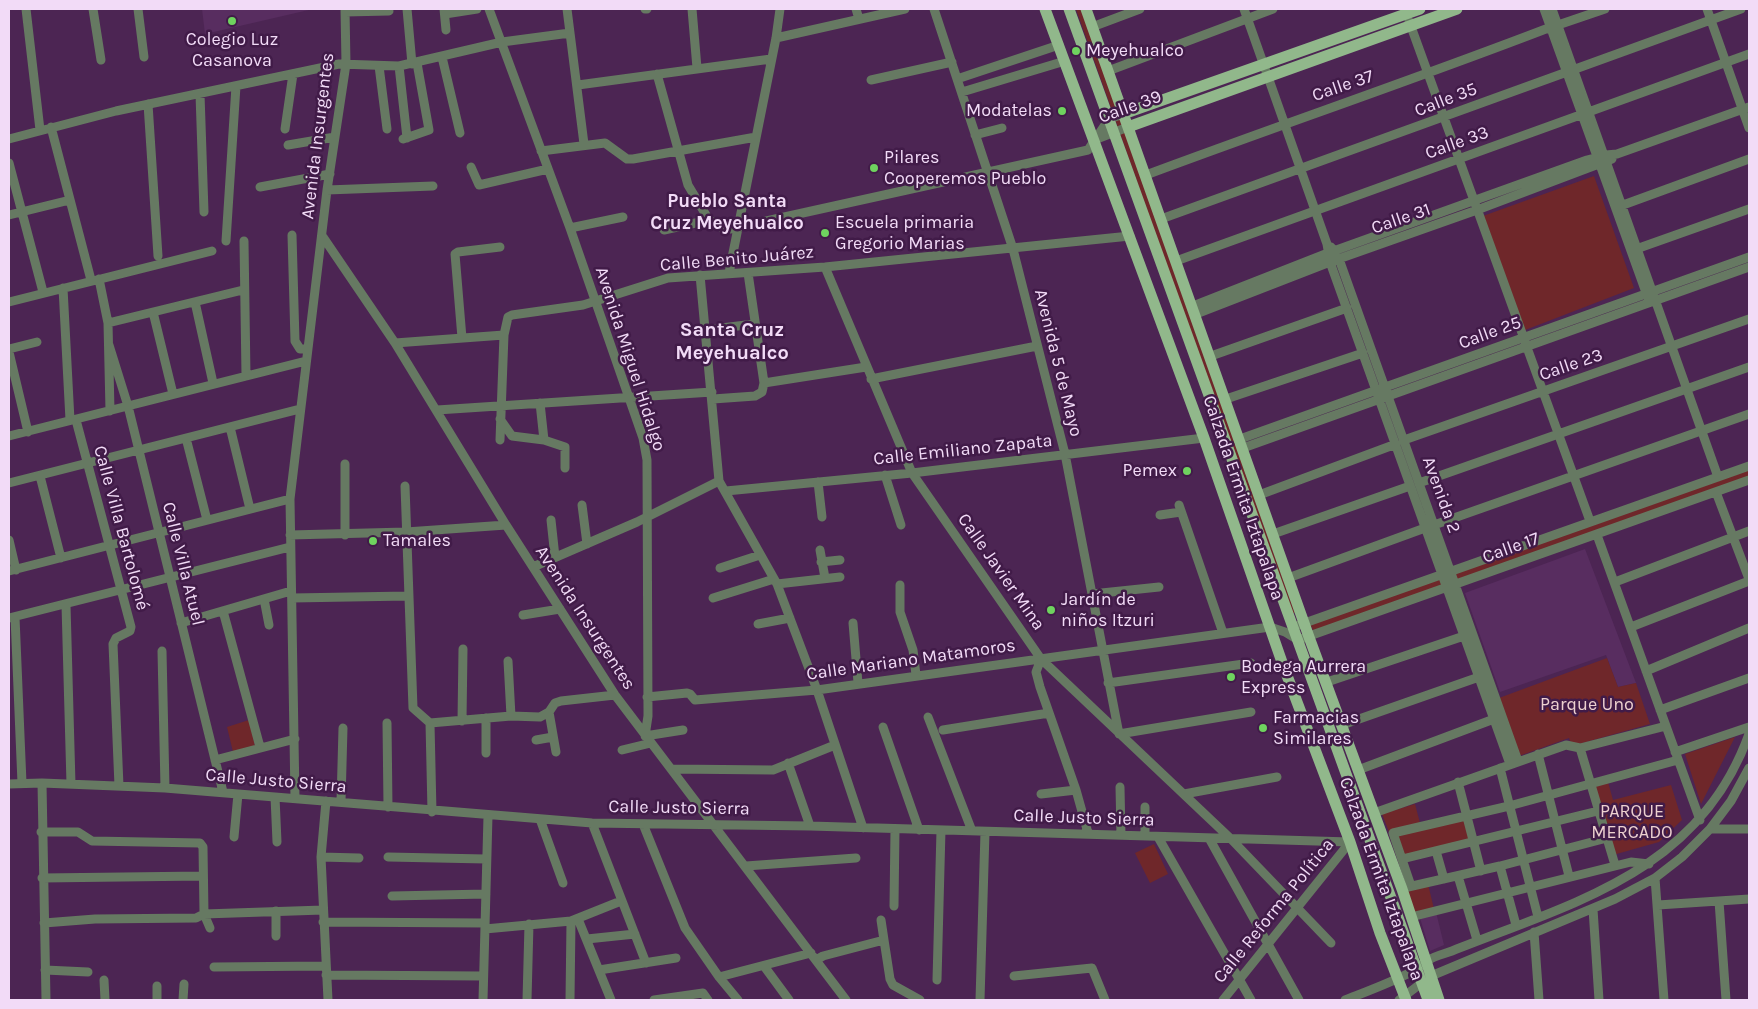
<!DOCTYPE html>
<html>
<head>
<meta charset="utf-8">
<style>
	body { margin:0 }
	#map { position:relative; width:1758px; height:1009px; overflow:hidden; background:#4c2553; font-family:Karla,sans-serif }
	canvas { display:block }
	.frame { position:absolute; inset:0; border:10px solid #f2dbf7; pointer-events:none }
</style>
</head>
<body>
<div id="map">
<canvas width="1758" height="1009"></canvas>
<div class="frame"></div>
</div>
<script>
const ctx = document.querySelector('canvas').getContext('2d');
ctx.lineJoin = 'round';
function fill(path, color) {
  ctx.fillStyle = color;
  ctx.fill(path, 'evenodd');
}
function stroke(path, color, width, dash) {
  ctx.strokeStyle = color;
  ctx.lineWidth = width;
  ctx.lineCap = dash ? 'butt' : 'round';
  ctx.setLineDash(dash || []);
  ctx.stroke(path);
}
function label(font, color, halo, rows, align = 'center') {
  ctx.font = font + ' Karla,sans-serif';
  ctx.lineWidth = 5;
  ctx.setLineDash([]);
  ctx.textBaseline = 'middle';
  ctx.strokeStyle = halo;
  ctx.fillStyle = color;
  for (const [text, x, y, turn = 0] of rows) {
    ctx.save();
    ctx.translate(x, y);
    ctx.rotate((+turn || 0) * Math.PI / 180);
    ctx.textAlign = isNaN(turn) ? turn : align;
    if (halo) ctx.strokeText(text, 0, 0);
    ctx.fillText(text, 0, 0);
    ctx.restore();
  }
}
fill(new Path2D(`
	M202,9H313L205,34Z
	M1585,549L1636,683L1618,687L1606,655L1500,692L1465,593Z
	M1436,912L1444,945L1430,951L1420,918Z`), '#582d60');
fill(new Path2D(`
	M1076,9H1081L1295,613H1290Z
	M1594,176L1634,288L1520,332L1483,216Z
	M1749,470V479L1314,632L1310,624Z
	M1607,658L1618,687L1636,683L1650,724L1572,746L1569,738L1519,756L1499,698Z
	M249,720L255,746L233,752L227,727Z
	M1735,737L1701,804L1685,754Z
	M1608,782L1613,800L1671,785L1682,820L1659,842L1613,855L1595,786Z
	M1415,804L1420,823L1389,832L1382,814Z
	M1466,819L1472,841L1404,858L1396,834Z
	M1154,844L1168,874L1150,883L1135,853Z
	M1428,884L1434,909L1414,914L1407,890Z`), '#6f272a');
stroke(new Path2D(`
	M26,9L40,130
	M93,9L101,60
	M138,9L144,57
	M407,9L412,64
	M444,9L446,30
	M489,9L570,228L643,438L647,460L648,716L645,736L683,730
	M567,9L584,144
	M645,9H647
	M692,9L697,68
	M856,9L859,19
	M934,9L1013,249L1065,454L1119,734L1251,712
	M1244,9L1327,244L1330,262L1510,764
	M1544,9L1648,298
	M1552,9L1718,477
	M1707,9L1749,128
	M345,12L389,11
	M445,14L477,9
	M1409,21L1522,333
	M1558,25L1605,9
	M1092,27L1140,9
	M776,38L905,9
	M442,57L460,133
	M379,66L387,129
	M399,66L407,138
	M1108,71L1273,9
	M657,74L688,185L709,220L723,228L730,229L1088,150L1109,119L1123,114
	M957,79L1059,45
	M871,80L952,62
	M578,85L771,59
	M962,92L1065,61
	M200,94L204,212
	M148,104L158,256
	M51,127L91,280
	M285,129L293,74
	M975,135L1002,128
	M9,139L116,111L339,64L399,66L502,42L570,33
	M403,139L429,130L417,63
	M1094,140L1128,127
	M288,145L335,137
	M541,151L605,143L627,159H633L756,137
	M9,163L43,292
	M471,167L479,185L548,169
	M1146,175C1280,125 1416,79 1551,27
	M260,187L330,174
	M327,190L433,186
	M1623,205L1749,159
	M9,215L70,200
	M1161,219L1741,9
	M570,228L623,217
	M664,230L709,220
	M292,235L295,341L300,349H308
	M323,237L395,343L506,525L615,695L846,1000
	M226,241L236,86
	M244,241L246,376
	M1331,247L1339,259L1518,761
	M1639,248L1749,209
	M1176,261L1749,54
	M825,267L912,473L1041,659L1231,839L1331,943
	M729,273L776,38L780,9
	M748,273L764,383
	M700,275L719,481L777,584L817,690L863,828
	M99,279L108,323L110,411
	M63,288L70,420
	M9,302L212,251
	M195,302L213,383
	M1193,306L1328,253L1587,160L1606,155L1617,154L1749,107
	M153,312L173,394
	M1196,314L1330,262L1477,210L1612,159
	M108,323L243,290
	M705,330L754,324
	M462,338L455,254L458,252L500,247
	M1525,342L1590,521
	M395,343L504,335L508,317L512,315L583,305L668,278L825,267L1130,236
	M109,345L128,406L223,792
	M9,349L37,342
	M9,352L28,432
	M1211,356L1347,308
	M871,379L1037,346
	M713,399L755,396L762,392L764,383L866,367
	M1226,399L1363,353
	M540,403L544,440L565,447V468
	M437,410L712,392
	M500,419L512,436L544,440
	M76,420L131,627L130,631L116,638L113,644L119,786
	M230,427L250,509
	M9,436L306,361
	M186,438L207,520
	M1240,439L1749,257
	M500,440L504,335
	M1404,440L1749,319
	M1243,448L1749,267
	M345,464V535
	M885,475L901,525
	M40,476L61,558
	M818,482L822,517
	M9,483L300,409
	M1419,483L1749,367
	M405,486L413,708L430,723
	M726,491L912,473L1204,438
	M1716,492L1749,579
	M1259,495L1396,444
	M582,505L587,544
	M1179,505L1223,633
	M1160,515L1181,512
	M551,520L555,557
	M1434,525L1749,414
	M1273,534L1410,486
	M290,535L406,532L506,525
	M1597,535L1700,820
	M9,540L16,570
	M820,550L825,578
	M821,562L840,560
	M533,567L637,522L719,481
	M720,568L760,555
	M9,571L290,499
	M1288,578L1425,528
	M1615,582L1749,531
	M777,584L840,577
	M900,585V612L913,650L916,675
	M1092,594L1159,587
	M292,598L408,596
	M713,598L774,579
	M264,599L269,625
	M66,605L71,784
	M223,611L260,747
	M523,615L560,609
	M15,617L22,783
	M9,618L290,547
	M181,623L291,591
	M853,623L858,683
	M758,624L790,618
	M1299,625L1749,466
	M1631,627L1749,581
	M162,651L165,788
	M1041,659L1036,672L1040,687L1076,790L1088,833
	M508,661L511,716
	M1646,671L1749,628
	M1327,682L1464,636
	M1108,683L1251,663
	M647,697L687,693L690,694L695,700L817,690L1270,627L1285,632L1298,640L1749,480
	M1660,710L1749,678
	M549,712L556,752
	M928,717L972,831
	M486,718V753
	M462,721L463,649
	M387,723L388,807
	M430,723L511,716L540,717L549,712L555,703L561,701L615,695
	M430,723L432,812
	M1342,725L1479,677
	M883,727L919,830
	M943,730L1049,713
	M536,740L553,737
	M1580,748L1615,865
	M622,750L651,743
	M1675,752L1749,727
	M1538,754L1569,876
	M215,760L295,739
	M788,763L810,826
	M1500,768L1538,917
	M672,769L773,770L835,745
	M1358,770L1494,719
	M1458,782L1481,871
	M42,783L46,1000
	M9,784L42,783L165,788L592,823L810,826L1350,842
	M1120,787L1121,835
	M1041,794L1076,790
	M1184,794L1277,777
	M275,797L277,842
	M295,798L290,499L327,190L346,64L345,9
	M326,801L321,857L328,1000
	M341,802L343,728
	M1374,813L1566,745L1580,748L1666,726
	M540,819L563,883
	M592,823L646,963
	M643,824L685,928L719,977L738,1000
	M1710,829H1749
	M41,832H78L92,841L200,843L203,847L204,914L210,928
	M1145,836V807
	M234,837L238,794
	M1158,837L1251,1000
	M1209,838L1299,1000
	M1436,851L1444,879
	M321,857L359,858
	M388,857L486,859
	M1402,859L1598,811
	M746,866L856,858
	M1500,866L1516,925
	M1458,876L1477,940
	M42,878L203,876
	M1655,878L1664,1000
	M1411,886L1393,833L1509,806L1678,760
	M1408,887L1500,866L1607,838
	M392,896L486,894
	M1719,901L1726,1000
	M1658,905L1749,899
	M894,906L895,829
	M1593,909L1599,1000
	M1411,917L1631,862L1649,864
	M578,919L611,1000
	M881,920L884,940
	M323,922L485,923
	M44,923L95,919L196,918L204,914L323,910
	M485,929L571,921L621,901
	M1534,932L1539,1000
	M276,936V911
	M587,939L635,934
	M816,960L823,956L884,940L890,979L893,985L920,1000
	M764,966L789,1000
	M214,967L326,966
	M45,970L88,972
	M599,970L676,958
	M326,975L483,976
	M1014,976L1092,968L1105,1000
	M719,977L811,953
	M104,980L105,1000
	M937,980L941,830
	M157,1000V986
	M183,1000L184,984
	M483,1000L488,816
	M527,1000L529,924
	M570,1000L571,921
	M654,1000L703,993L708,1000
	M980,1000L985,832
	M1223,1000L1350,842
	M1345,1000C1368,991 1393,982 1415,970C1419,967 1422,963 1427,961C1434,956 1444,954 1452,951C1575,902 1699,872 1749,734
	M1399,1000L1431,976L1615,899L1655,878L1682,857L1710,829L1731,801L1749,768`), '#667962', 9);
stroke(new Path2D(`
	M1045,9L1204,438L1283,665L1350,842L1380,933L1406,1000
	M1069,9L1428,1000
	M1086,9L1309,637L1402,889L1439,1000
	M1123,114L1420,9
	M1128,127L1457,9`), '#91b88b', 11);
for (const [x, y, r, color] of [
	[232,21,5,"#6fd35f"],
	[1076,51,5,"#6fd35f"],
	[1062,111,5,"#6fd35f"],
	[874,168,5,"#6fd35f"],
	[825,233,5,"#6fd35f"],
	[1187,471,5,"#6fd35f"],
	[373,541,5,"#6fd35f"],
	[1051,610,5,"#6fd35f"],
	[1231,677,5,"#6fd35f"],
	[1263,728,5,"#6fd35f"]
]) {
  const dot = new Path2D();
  dot.arc(x, y, r, 0, 2 * Math.PI);
  ctx.fillStyle = color;
  ctx.fill(dot);
  stroke(dot, '#411b48', 2);
}
label('18px', '#f2dbf7', '#411b48', [
	["Colegio Luz",232,40,"center"],
	["Casanova",232,61,"center"],
	["Meyehualco",1086,51],
	["Modatelas",1052,111,"right"],
	["Pilares",884,158],
	["Cooperemos Pueblo",884,179],
	["Escuela primaria",835,223],
	["Gregorio Marias",835,244],
	["Pemex",1177,471,"right"],
	["Tamales",383,541],
	["Jardín de",1061,600],
	["niños Itzuri",1061,621],
	["Bodega Aurrera",1241,667],
	["Express",1241,688],
	["Farmacias",1273,718],
	["Similares",1273,739]
], 'left');
label('18px', '#f2dbf7', '#411b48', [
	["Calle 37",1343,86,-19],
	["Calle 35",1446,100,-21],
	["Calle 39",1130,107,-20],
	["Avenida Insurgentes",318,136,-83],
	["Calle 33",1457,143,-20],
	["Calle 31",1401,219,-19],
	["Calle Benito Juárez",737,259,-5],
	["Calle 25",1490,333,-20],
	["Avenida Miguel Hidalgo",630,359,72],
	["Avenida 5 de Mayo",1058,363,76],
	["Calle 23",1571,365,-19],
	["Calle Emiliano Zapata",963,450,-6],
	["Avenida 2",1441,495,70],
	["Calzada Ermita Iztapalapa",1243,498,71],
	["Calle Villa Bartolomé",121,528,75],
	["Calle 17",1511,548,-20],
	["Calle Villa Atuel",183,564,76],
	["Calle Javier Mina",1001,572,55],
	["Avenida Insurgentes",585,618,57],
	["Calle Mariano Matamoros",911,660,-8],
	["Calle Justo Sierra",276,781,5],
	["Calle Justo Sierra",679,808,1],
	["Calle Justo Sierra",1084,818,2],
	["Calzada Ermita Iztapalapa",1381,879,70],
	["Calle Reforma Política",1274,911,-51]
]);
label('18px', '#edd1d0', '#411b48', [
	["Parque Uno",1587,705],
	["PARQUE",1632,812],
	["MERCADO",1632,833]
]);
label('bold 19px', '#f2dbf7', '#411b48', [
	["Pueblo Santa",727,202],
	["Cruz Meyehualco",727,224]
]);
label('bold 20px', '#f2dbf7', '#411b48', [
	["Santa Cruz",732,330],
	["Meyehualco",732,353]
]);
</script>
</body>
</html>
